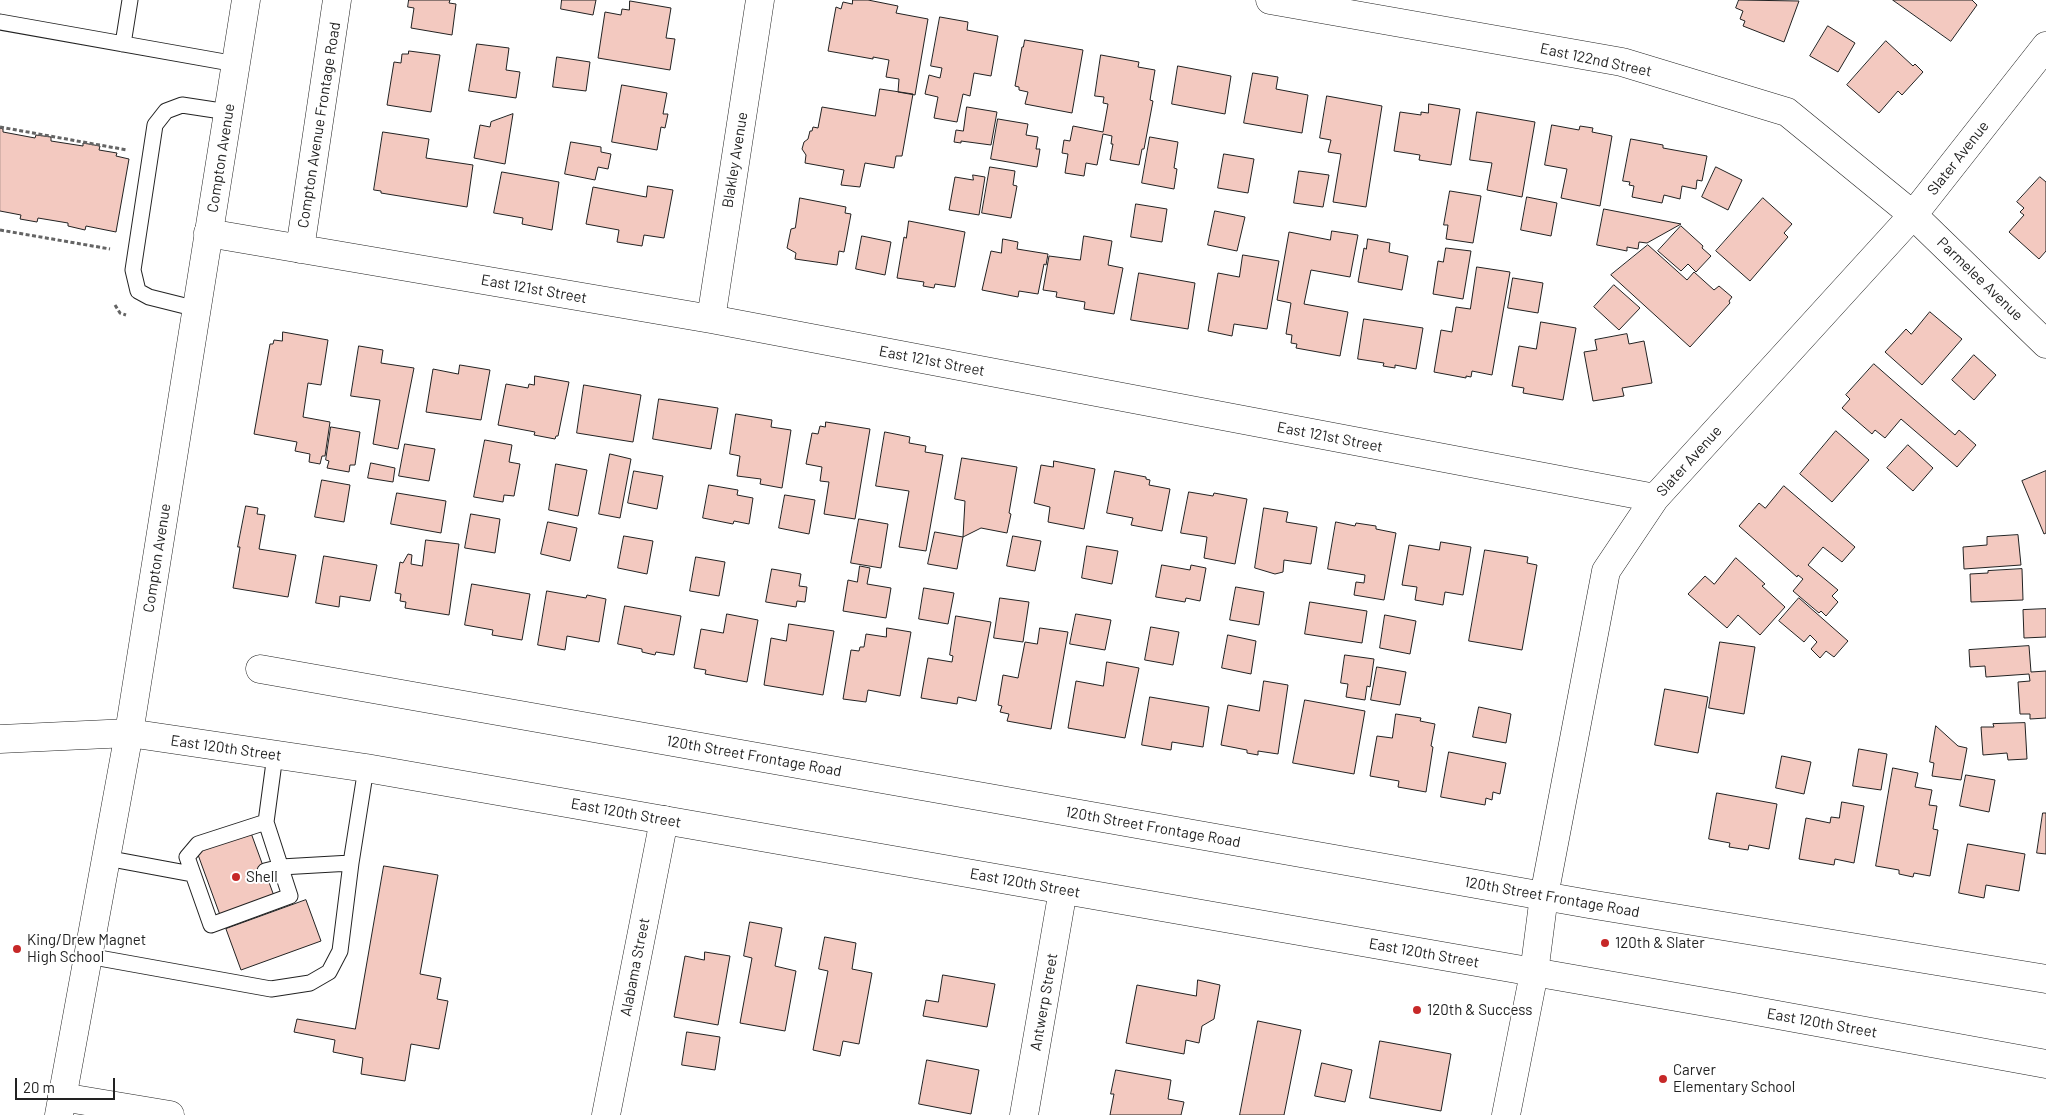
<!DOCTYPE html>
<html>
<head>
<meta charset="utf-8">
<style>
	body { margin:0 }
	#map { position:relative; width:2046px; height:1115px; overflow:hidden; background:#fff; font-family:Barlow,sans-serif }
	canvas { display:block }
	.scale { position:absolute; left:15px; top:1078px; width:100px; height:22px; box-sizing:border-box; border:2px solid #222; border-top:0; padding-left:6px; font-size:15px; line-height:18px; white-space:nowrap; color:#222; -webkit-text-stroke:4px #fff; paint-order:stroke }
</style>
</head>
<body>
<div id="map">
<canvas width="2046" height="1115"></canvas>
<div class="scale">20 m</div>
</div>
<script>
const ctx = document.querySelector('canvas').getContext('2d');
ctx.lineJoin = 'round';
function fill(path, color) {
  ctx.fillStyle = color;
  ctx.fill(path, 'evenodd');
}
function stroke(path, color, width, dash) {
  ctx.strokeStyle = color;
  ctx.lineWidth = width;
  ctx.lineCap = dash ? 'butt' : 'round';
  ctx.setLineDash(dash || []);
  ctx.stroke(path);
}
function label(font, color, halo, rows, align = 'center') {
  ctx.font = font + ' Barlow,sans-serif';
  ctx.lineWidth = 4;
  ctx.setLineDash([]);
  ctx.textBaseline = 'middle';
  ctx.strokeStyle = halo;
  ctx.fillStyle = color;
  for (const [text, x, y, turn = 0] of rows) {
    ctx.save();
    ctx.translate(x, y);
    ctx.rotate((+turn || 0) * Math.PI / 180);
    ctx.textAlign = isNaN(turn) ? turn : align;
    if (halo) ctx.strokeText(text, 0, 0);
    ctx.fillText(text, 0, 0);
    ctx.restore();
  }
}
const building = new Path2D(`
	M409,0H450L449,3L456,4L452,35L411,28L414,8L408,7Z
	M562,0H596L593,15L561,9Z
	M853,0H868L898,6L896,13L928,19L915,95L898,92L899,79L886,77L889,60L873,57V59L828,51L836,7L841,9L843,2L852,4Z
	M1739,0L1799,1L1784,42L1743,26L1745,21L1740,19L1743,11L1736,8Z
	M1893,0H1972L1977,5L1951,41Z
	M630,1L671,8L666,38L675,39L670,70L598,58L605,12L621,15L622,9L629,10Z
	M940,17L968,22L967,30L998,36L991,76L974,73L970,96L963,94L957,122L934,118L938,97L925,94L929,75L940,78L942,68L931,66Z
	M1828,26L1855,43L1838,72L1810,56Z
	M1025,40L1083,50L1072,113L1025,104L1028,92L1019,90V87L1015,86L1022,47H1023Z
	M1886,41L1913,66L1915,64L1923,72L1902,95L1898,91L1879,113L1847,85Z
	M477,44L509,48L506,70L520,72L516,98L469,91Z
	M409,51L440,55L431,112L387,105L394,62L401,63L402,54H408Z
	M1101,55L1139,62L1138,67L1155,70L1150,100L1153,101L1144,149H1142L1139,165L1110,160L1113,144H1111L1112,136L1103,134L1097,165L1086,163L1084,176L1065,173L1068,154L1062,153L1064,140L1070,141L1073,126L1103,132L1108,104L1103,103L1104,97L1095,96Z
	M557,57L590,62L586,91L553,87Z
	M1178,66L1231,76L1225,114L1172,104Z
	M1253,73L1278,77L1276,89L1308,95L1302,133L1244,123Z
	M622,85L667,93L663,114H668L665,128L661,127L657,150L612,142Z
	M880,89L913,94L902,156H896L894,168L865,163L860,187L841,185L844,170L805,163L806,155L802,149L804,142L808,139L810,131H812L813,127L818,128L822,107L875,116Z
	M1327,96L1382,106L1366,207L1333,202L1341,154L1328,152L1331,140L1320,138Z
	M1429,104L1460,109L1451,165L1419,160L1420,155L1394,151L1400,112L1421,115V112L1428,113Z
	M967,107L997,112L991,145L961,141V143L954,142L956,130L963,131Z
	M1477,112L1535,122L1522,197L1487,190L1492,163L1470,160Z
	M513,114L505,164L474,158L480,125L490,127L491,122Z
	M998,119L1028,124L1026,135L1038,137L1036,149H1040L1037,167L991,159Z
	M1552,125L1579,130L1580,126L1593,128L1592,132L1612,136L1600,206L1561,198L1567,169L1545,165Z
	M0,128L3,129V132L35,138L36,135L51,137V141L83,146V143L100,146L99,150L117,153L116,156L129,159L116,232L86,226L85,230L68,226V223L38,218L37,222L20,219L21,215L0,211Z
	M383,132L429,139L426,158L473,165L467,207L381,193V191L374,190Z
	M1150,137L1178,142L1174,168L1177,169L1174,189L1142,183Z
	M1631,139L1663,145V148L1707,156L1702,181L1697,180L1696,189L1682,186L1680,199L1664,195L1662,203L1632,197L1634,186L1629,185L1630,182L1623,181Z
	M571,142L601,147V152L611,154L608,169L598,167L595,180L565,174Z
	M1224,154L1254,159L1248,193L1218,188Z
	M990,167L1015,171L1013,185L1017,186L1011,218L982,213Z
	M1716,167L1742,180L1728,210L1702,197Z
	M1299,171L1329,175L1323,207L1294,203Z
	M502,172L559,182L552,230L522,224L523,218L494,213Z
	M973,175L985,177L979,215L949,210L955,177L973,180Z
	M2040,177L2046,182V251L2039,259L2009,232L2024,215L2020,212L2024,208L2017,202Z
	M648,186L673,190L664,238L644,235L642,246L617,242L619,230L586,224L593,187L646,197Z
	M1450,191L1481,196L1473,243L1446,239L1448,225H1444Z
	M1527,197L1557,203L1551,236L1521,230Z
	M800,198L846,207L845,213L851,214L844,252L839,251L837,265L795,259L796,253L787,248L791,229L795,228Z
	M1763,198L1792,224L1784,233L1788,237L1750,281L1716,251Z
	M1136,204L1167,209L1162,242L1131,237Z
	M1604,209L1681,224L1647,243L1639,242L1638,249L1627,247V251L1597,245Z
	M1215,211L1245,217L1237,251L1208,245Z
	M909,221L965,232L955,287L935,284L934,288L923,286L924,282L897,278L904,237L906,238Z
	M1681,226L1703,246L1702,248L1711,256L1696,272L1688,264L1681,271L1658,251Z
	M1332,231L1358,235L1350,277L1311,270L1304,304L1348,312L1340,356L1296,348L1297,344L1291,343L1292,335L1286,334L1291,303L1277,300L1289,232L1330,240Z
	M862,236L891,242L885,275L856,269Z
	M1084,236L1112,241L1108,265L1123,268L1114,314L1084,309L1085,302L1056,297L1057,292L1043,290L1049,256L1080,260Z
	M1003,239L1018,242L1017,249L1048,254L1046,265L1044,264L1038,294L1019,291L1018,297L982,290L991,251L1001,253Z
	M1368,239L1390,243L1389,252L1408,256L1402,290L1358,282L1364,248L1366,249Z
	M1648,245L1687,280L1694,272L1714,290L1719,286L1732,297L1729,301L1730,303L1690,347L1611,275Z
	M1446,248L1471,251L1463,299L1433,294L1438,261L1443,262Z
	M1243,255L1279,261L1267,329L1234,324L1232,336L1208,331L1218,273L1239,277Z
	M1477,267L1510,272L1492,375L1472,371L1471,377L1466,376V378L1434,372L1441,330L1452,332L1456,307L1470,309Z
	M1139,273L1195,283L1188,329L1131,320Z
	M1513,278L1543,283L1538,313L1508,308Z
	M1614,285L1640,308L1619,330L1594,307Z
	M1930,312L1962,339L1922,385L1885,352L1906,329L1911,334Z
	M1364,319L1423,328L1416,369L1395,365V368L1383,366L1384,363L1358,359Z
	M1541,322L1576,328L1563,400L1523,393L1524,388L1512,386L1519,346L1536,349Z
	M283,332L328,340L321,385L308,383L303,417L330,422L325,456H322L320,464L309,462L310,454L295,451L297,442L254,434L270,344H273L274,340L282,341Z
	M1627,334L1629,344L1644,341L1652,383L1622,388L1624,396L1593,401L1584,352L1597,350L1595,340Z
	M359,346L383,350L381,363L414,368L398,449L373,444L380,400L351,396Z
	M1974,355L1996,375L1974,400L1952,380Z
	M1874,364L1955,435L1959,430L1976,445L1957,467L1901,419L1885,438L1875,430L1872,434L1842,408L1850,399L1846,395Z
	M460,365L490,370L481,420L426,412L433,369L458,374Z
	M535,376L569,382L558,436H556L555,439L534,435L535,432L498,425L506,384L528,388L529,384L534,385Z
	M584,385L641,395L633,442L577,433Z
	M659,399L718,408L711,449L653,439Z
	M736,414L772,420L771,427L791,430L782,488L760,484L761,479L737,476L740,456L730,454Z
	M826,422L870,429L855,519L824,514L829,482L820,481L822,467L806,464L812,433L818,434L820,426L825,427Z
	M331,427L360,432L355,465H350L349,472L327,468L329,461L326,460Z
	M1836,431L1869,460L1832,502L1800,474Z
	M885,432L910,437L909,443L926,446L925,452L943,455L926,551L899,547L909,491L876,486Z
	M485,440L512,445L509,462L520,464L514,496L504,495L503,502L474,497Z
	M405,444L435,449L429,481L399,476Z
	M1908,445L1933,468L1913,491L1887,468Z
	M610,454L631,459L620,518L599,514Z
	M962,458L1017,467L1009,513L1011,514L1007,533L981,528L963,537L965,501L955,499Z
	M1054,461L1095,469L1084,529L1048,522L1050,507L1034,503L1041,465L1053,467Z
	M371,463L395,468L393,482L368,478Z
	M556,464L587,470L578,516L549,510Z
	M634,471L663,476L657,509L628,503Z
	M1115,471L1146,477V479L1150,480L1149,485L1170,489L1162,531L1131,525L1133,518L1107,513Z
	M2046,471V533L2044,534L2022,481Z
	M322,480L350,485L344,522L315,517Z
	M709,485L738,490L737,495L753,498L749,524L734,521L733,524L703,518Z
	M1784,486L1855,547L1842,562L1823,547L1808,565L1838,590L1832,596L1838,602L1826,616L1821,611L1819,613L1793,591L1803,579L1798,575L1797,577L1739,526L1759,503L1765,508Z
	M1189,492L1213,496L1214,493L1247,499L1235,564L1204,558L1207,537L1181,533Z
	M397,493L446,501L441,533L391,524Z
	M785,495L815,500L809,534L779,528Z
	M246,506L258,508L257,514L265,515L259,549L296,555L288,597L233,588L240,547H238Z
	M1264,508L1288,512L1286,522L1317,527L1311,564L1284,560L1283,572L1275,574L1255,568Z
	M471,514L500,519L495,553L465,548Z
	M859,519L888,524L881,568L851,563Z
	M548,522L577,528L570,561L541,554Z
	M1336,522L1355,526L1356,523L1376,526V529L1396,533L1384,600L1354,595L1356,582L1364,583L1365,575L1328,569Z
	M935,532L963,537L957,569L928,564Z
	M2018,535L2021,565L1964,569L1963,547L1987,545V537Z
	M624,536L653,541L647,574L618,568Z
	M1013,536L1041,541L1035,571L1007,566Z
	M426,540L459,544L449,615L405,608L406,602L400,601L401,594L395,593L400,562L403,563L408,554L412,555L411,564L422,566Z
	M1441,542L1471,547L1463,595L1445,592L1443,605L1415,600L1417,587L1402,585L1409,545L1439,550Z
	M1087,546L1118,551L1112,584L1082,578Z
	M1485,550L1528,557L1527,563L1537,565L1522,650L1469,641Z
	M324,556L377,565L370,601L340,596L339,607L316,603Z
	M696,557L725,562L719,596L690,591Z
	M1736,558L1765,584L1762,586L1785,607L1760,635L1738,615L1727,628L1688,594L1705,576L1714,584Z
	M1162,565L1190,570L1191,565L1206,568L1200,601L1186,598L1185,602L1156,597Z
	M860,566L870,568L867,584L891,588L886,618L843,611L848,580L857,582Z
	M772,569L801,574L799,586L807,587L805,602L797,601L796,607L766,602Z
	M2022,569L2023,600L1971,602L1970,574L1988,573V571Z
	M472,584L530,594L522,640L492,635L493,630L465,625Z
	M1236,587L1264,592L1259,625L1230,620Z
	M924,588L954,593L948,624L919,619Z
	M547,591L586,598L587,595L606,599L599,642L567,636L565,650L538,645Z
	M1000,598L1029,602L1023,642L994,638Z
	M1799,598L1848,641L1834,657L1826,651L1820,658L1811,649L1817,642L1810,635L1804,642L1779,621Z
	M1310,602L1367,611L1362,643L1305,634Z
	M625,606L681,616L674,655L656,652L655,655L642,652V649L618,644Z
	M2046,609V637L2024,638L2023,610Z
	M727,614L758,620L747,682L705,674L706,670L694,668L701,629L723,633Z
	M1076,614L1111,620L1105,650L1070,644Z
	M1385,615L1416,621L1410,654L1380,648Z
	M956,616L991,622L976,701L958,697L957,704L921,698L928,658L952,662L953,656L950,655Z
	M789,624L834,631L823,695L764,685L771,638L786,641Z
	M1151,627L1179,632L1173,665L1145,660Z
	M887,628L911,632L900,696L868,690L866,702L843,699L851,650L859,651L860,647H864L866,634L886,637Z
	M1040,628L1068,632L1051,729L1007,721L1009,714L1000,712L1002,706L998,705L1003,675L1018,678L1025,642L1037,644Z
	M1228,635L1256,641L1251,674L1222,668Z
	M1720,642L1755,647L1744,714L1709,708Z
	M2029,646L2031,672L2046,671V718L2030,719V714H2020L2018,682L2030,681L2029,674L1986,677L1985,666L1970,667L1969,650Z
	M1345,655L1374,659L1370,687L1367,686L1365,700L1346,697L1348,684L1341,683Z
	M1107,662L1139,668L1125,738L1068,728L1076,681L1103,686Z
	M1377,667L1406,672L1400,705L1371,700Z
	M1264,681L1288,685L1278,754L1258,751V755L1247,753V750L1221,745L1228,705L1259,711Z
	M1665,689L1708,697L1698,753L1655,745Z
	M1150,697L1209,707L1203,747L1172,742L1171,750L1142,745Z
	M1305,700L1365,711L1354,774L1293,763Z
	M1479,707L1511,714L1506,743L1473,737Z
	M1396,714L1421,718L1420,721L1435,724L1431,746L1433,747L1426,792L1398,787L1399,781L1370,776L1377,736L1392,738Z
	M2025,723L2027,759L2008,760L2007,753L1983,755L1981,727H1994L1993,724Z
	M1936,726L1958,746L1967,748L1961,780L1932,776L1934,763L1930,762Z
	M1859,749L1887,754L1881,790L1853,786Z
	M1449,752L1506,763L1500,794L1493,792L1492,800L1486,798L1485,805L1441,797Z
	M1782,756L1811,762L1804,794L1776,788Z
	M1893,768L1918,773L1915,787L1932,790L1929,805L1937,806L1933,829L1938,830L1930,876L1914,873L1913,877L1899,874V870L1876,866Z
	M1966,775L1995,780L1989,812L1960,806Z
	M1717,793L1777,804L1769,849L1749,845L1748,850L1729,847L1730,843L1709,839Z
	M1842,802L1864,806L1854,863L1835,859L1834,865L1799,859L1806,818L1830,823L1831,817L1839,818Z
	M2043,813H2046V854L2037,853Z
	M251,833L274,896L220,915L197,852Z
	M1968,844L2025,854L2019,891L1986,885L1984,898L1959,893Z
	M384,866L438,875L420,974L441,978L437,999L448,1001L439,1049L411,1044L405,1081L361,1074L363,1058L333,1052L335,1040L294,1032L297,1019L355,1029Z
	M306,900L321,941L241,970L226,929Z
	M750,922L782,928L775,966L796,971L785,1031L740,1023L752,958L744,956Z
	M825,937L856,943L852,969L872,973L859,1044L843,1041L840,1056L813,1050L828,971L819,969Z
	M705,952L730,956L718,1025L674,1017L685,956L704,960Z
	M943,975L995,984L987,1027L923,1016L926,1000L938,1002Z
	M1198,980L1220,985L1214,1019L1202,1026L1199,1043L1186,1040L1184,1054L1126,1043L1137,985L1196,996Z
	M1258,1021L1301,1030L1284,1115H1240Z
	M687,1032L720,1037L715,1070L682,1065Z
	M1380,1041L1451,1054L1441,1111L1370,1098Z
	M927,1060L979,1070L971,1114L919,1104Z
	M1322,1063L1352,1070L1345,1102L1315,1096Z
	M1116,1070L1171,1080L1168,1099L1184,1102L1181,1115H1110L1114,1094H1111Z`);
fill(building, '#f3c9c0');
stroke(building, '#222', 1);
const service = new Path2D(`
	M0,22L236,64
	M123,44L130,0
	M197,309L149,297L138,291L133,270L155,125L166,111L182,105L228,112
	M266,822L290,896L211,925L187,857L198,844L266,822L275,755
	M106,858L192,874
	M265,871L281,867L351,863L366,768
	M88,956L271,989L310,983L329,972L340,951L351,863`);
const minor = new Path2D(`
	M1270,0L1622,62L1787,112L1913,215L2046,344
	M208,233L711,319L1655,498
	M300,249L337,0
	M711,319L760,0
	M260,669L1589,904L2046,979
	M62,1097L170,1115
	M606,1115L664,820
	M1024,1115L1063,890
	M1506,1115L1534,973L1544,896L1606,571L1655,498L1913,215L2046,46`);
const tertiary = new Path2D(`
	M0,739L129,733L366,768L1734,1007L2046,1064`);
const secondary = new Path2D(`
	M59,1115L129,733L246,0`);
stroke(service, '#222', 17);
stroke(minor, '#222', 29);
stroke(tertiary, '#222', 29);
stroke(secondary, '#222', 29);
stroke(new Path2D(`
	M0,127L127,150
	M0,230L110,249
	M115,305L120,313L126,315`), '#646464', 3, [4, 2.5]);
stroke(service, '#fff', 15);
stroke(minor, '#fff', 28);
stroke(tertiary, '#fff', 28);
stroke(secondary, '#fff', 28);
for (const [x, y, r, color] of [
	[236,877,5,"#c62828"],
	[1605,943,5,"#c62828"],
	[17,949,5,"#c62828"],
	[1417,1010,5,"#c62828"],
	[1663,1079,5,"#c62828"]
]) {
  const dot = new Path2D();
  dot.arc(x, y, r, 0, 2 * Math.PI);
  ctx.fillStyle = color;
  ctx.fill(dot);
  stroke(dot, '#fff', 2);
}
label('15px', '#222', '#fff', [
	["East 122nd Street",1596,60,12],
	["Compton Avenue Frontage Road",319,125,-81],
	["Compton Avenue",221,158,-81],
	["Slater Avenue",1958,158,-52],
	["Blakley Avenue",735,160,-81],
	["Parmelee Avenue",1980,279,44],
	["East 121st Street",534,289,10],
	["East 121st Street",932,361,11],
	["East 121st Street",1330,437,11],
	["Slater Avenue",1689,461,-48],
	["Compton Avenue",157,558,-81],
	["East 120th Street",226,748,8],
	["120th Street Frontage Road",754,756,10],
	["East 120th Street",626,813,10],
	["120th Street Frontage Road",1153,827,10],
	["East 120th Street",1025,883,10],
	["120th Street Frontage Road",1552,897,10],
	["East 120th Street",1424,953,10],
	["Alabama Street",635,967,-79],
	["Antwerp Street",1044,1002,-80],
	["East 120th Street",1822,1023,10]
]);
label('15px', '#222', '#fff', [
	["Shell",246,877],
	["King/Drew Magnet",27,940],
	["High School",27,957],
	["120th & Slater",1615,943],
	["120th & Success",1427,1010],
	["Carver",1673,1070],
	["Elementary School",1673,1087]
], 'left');
</script>
</body>
</html>
